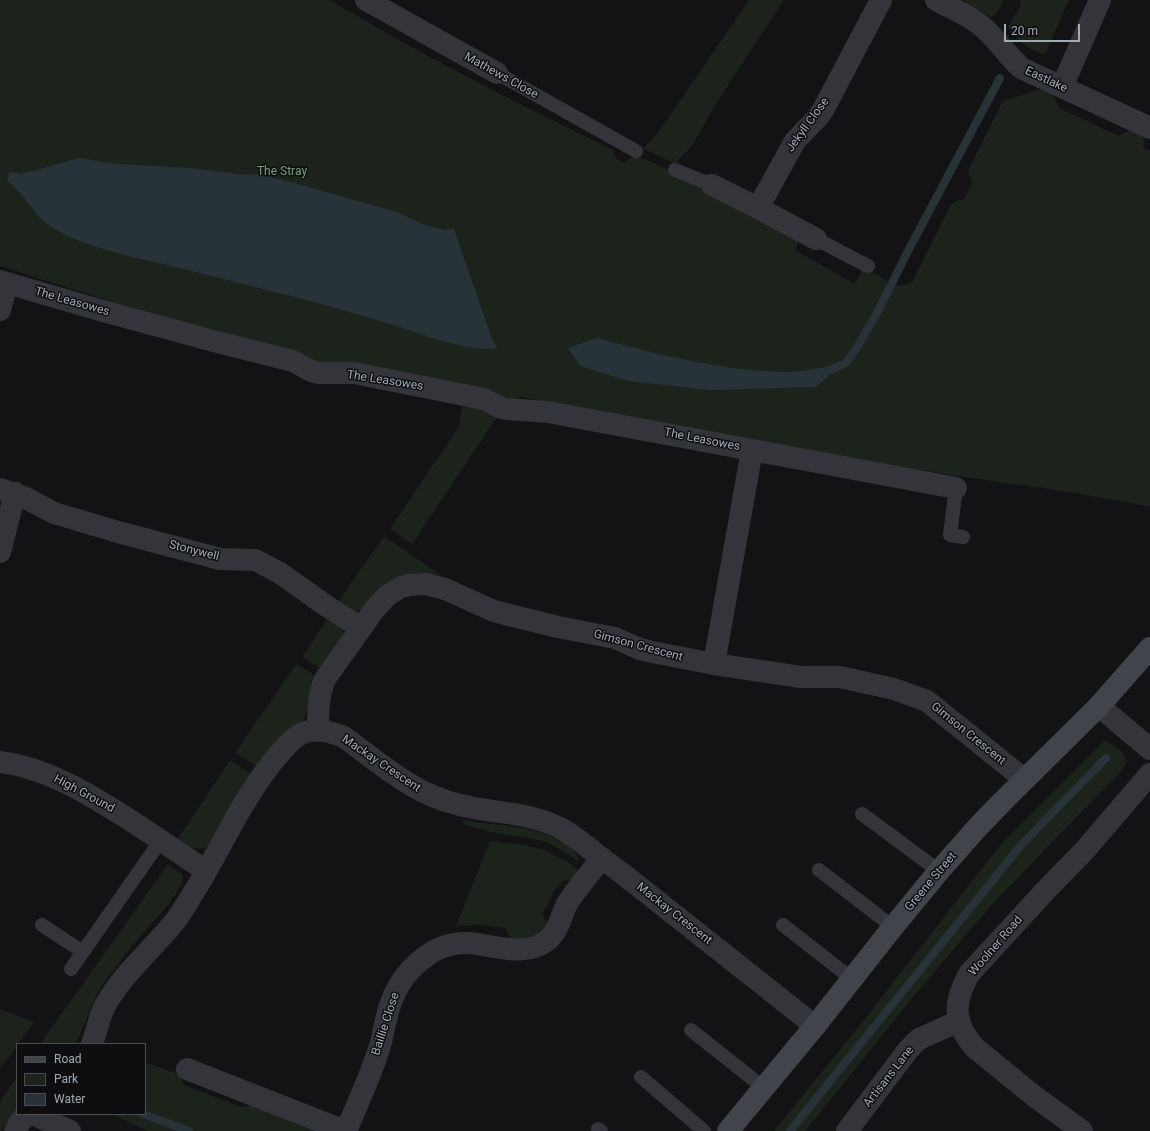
<!DOCTYPE html>
<html>
<head>
<meta charset="utf-8">
<style>
	body { margin:0 }
	#map { position:relative; width:1150px; height:1131px; overflow:hidden; background:#131315; font-family:Roboto,sans-serif }
	canvas { display:block }
	.legend { position:absolute; left:16px; top:1043px; width:130px; height:72px; box-sizing:border-box; background:#0e0e10; border:1px solid #4a4d52; margin:0; padding:5px 7px; list-style:none; font-size:12px; color:#a3abb6 }
	.legend li { display:flex; align-items:center; gap:8px; height:20px }
	.legend b { width:20px; border:1px solid #4a4d52 }
	.scale { position:absolute; left:1004px; top:24px; width:76px; height:18px; box-sizing:border-box; border:2px solid #a3abb6; border-top:0; padding-left:5px; font-size:12px; line-height:14px; white-space:nowrap; color:#a3abb6; -webkit-text-stroke:3px #0e0e10; paint-order:stroke }
</style>
</head>
<body>
<div id="map">
<canvas width="1150" height="1131"></canvas>
<ul class="legend">
<li><b style="height:5px;background:#41444a"></b>Road</li>
<li><b style="height:11px;background:#1b231b"></b>Park</li>
<li><b style="height:11px;background:#283339"></b>Water</li>
</ul>
<div class="scale">20 m</div>
</div>
<script>
const ctx = document.querySelector('canvas').getContext('2d');
ctx.lineJoin = 'round';
function fill(path, color) {
  ctx.fillStyle = color;
  ctx.fill(path, 'evenodd');
}
function stroke(path, color, width, dash) {
  ctx.strokeStyle = color;
  ctx.lineWidth = width;
  ctx.lineCap = dash ? 'butt' : 'round';
  ctx.setLineDash(dash || []);
  ctx.stroke(path);
}
function label(font, color, halo, rows, align = 'center') {
  ctx.font = font + ' Roboto,sans-serif';
  ctx.lineWidth = 3;
  ctx.setLineDash([]);
  ctx.textBaseline = 'middle';
  ctx.strokeStyle = halo;
  ctx.fillStyle = color;
  for (const [text, x, y, turn = 0] of rows) {
    ctx.save();
    ctx.translate(x, y);
    ctx.rotate((+turn || 0) * Math.PI / 180);
    ctx.textAlign = isNaN(turn) ? turn : align;
    if (halo) ctx.strokeText(text, 0, 0);
    ctx.fillText(text, 0, 0);
    ctx.restore();
  }
}
fill(new Path2D(`
	M0,0H330C421,55 517,103 613,150L616,159L625,163L634,154L685,178L704,191L799,240L795,250L855,284L863,267L891,283L900,286L912,282L951,204L965,198L972,183L968,171L1003,101L1040,89L1053,94L1059,108L1119,136L1129,130L1143,137L1144,148L1150,151V507L1115,500L1038,487L1010,484L881,464L521,397L514,399L334,367L141,311L0,266Z
	M749,0H784L717,102L692,146L679,159L676,165L643,148L657,134Z
	M963,0H1000L1003,1C999,9 998,15 990,17Z
	M1021,0H1069L1045,55C1027,48 1019,42 1008,27L1021,5L1019,3Z
	M472,404L497,417L412,544L390,529L456,431L459,425L462,407Z
	M384,536L441,575L418,573L396,577L384,585L364,608L357,611L353,610L338,602Z
	M328,618C334,623 343,627 344,635L322,670L302,657Z
	M296,664L316,676C307,693 310,704 304,720L288,730L279,737L257,766L235,753Z
	M1104,741C1114,743 1123,752 1127,761L1123,769L1113,780L995,901L919,990L805,1131H774L863,1021L1001,844Z
	M230,760L251,774L212,844C197,853 191,848 177,840Z
	M464,820C499,827 527,823 560,841C564,843 569,845 573,849C576,853 578,858 580,862L562,850L546,842L525,837L495,833L463,824Z
	M490,841L523,845L545,850L574,866L578,872L574,880L563,881L555,890L542,914L548,926L538,937L512,941L505,928L481,925L456,926Z
	M168,864L183,875L182,884L169,904L131,947L100,988L76,1044H40Z
	M0,1009L34,1022L18,1044H17V1046L0,1069Z
	M145,1062L180,1075L184,1085L241,1107L259,1105L289,1121L314,1131H148L111,1114H145Z
	M17,1077V1109L1,1131H0V1101Z`), '#1b231b');
fill(new Path2D(`
	M79,158L117,164L190,168L238,174L262,175L294,183L379,207L396,212L425,225L444,230L454,229L493,342L498,348C472,354 419,333 393,325C323,303 251,286 180,268C139,258 93,250 56,230C35,219 26,194 7,181L9,172L22,174Z
	M597,338C659,355 723,371 788,372C802,372 817,368 831,366L828,377L815,387L709,390L629,381L580,366L568,348Z`), '#283339');
stroke(new Path2D(`
	M830,370L846,363L856,349L877,313L909,249L1000,78
	M143,1114L189,1131
	M790,1131L1022,844L1106,758`), '#283339', 8);
stroke(new Path2D(`
	M497,73L636,151
	M675,170L712,185
	M816,239L868,266
	M956,488L950,535L963,537
	M862,814L939,871
	M819,870L893,927
	M42,925L83,952
	M783,925L852,979
	M71,969L161,840
	M691,1030L764,1088
	M641,1077L704,1131
	M598,1129L601,1131`), '#33353a', 14);
stroke(new Path2D(`
	M366,0L497,73
	M936,0C952,9 972,16 985,29C998,41 1008,56 1021,68L1150,128
	M1062,87L1100,0
	M712,185L758,208
	M816,239L758,208L795,141L818,117L823,110L881,0
	M0,281L103,311L217,342L293,361L311,371L319,373H354L484,399L499,407L506,409L548,412L752,450
	M0,310L7,283
	M0,489L26,498L54,513L118,532L220,559L255,560L263,564L280,573L328,607L361,628
	M0,552L15,493
	M714,664L752,450L956,488
	M1099,706L1150,749
	M318,731C318,713 318,696 325,679L374,610L388,595L401,587L409,585L426,584L445,589L494,611L509,615L558,627L615,638L640,649L652,652L714,664L801,677H840L894,689L927,701L1024,779
	M0,762C48,768 90,795 130,820C156,837 181,854 206,871
	M92,1044C97,1031 99,1016 106,1004C124,972 153,949 176,920C182,912 187,903 192,895C222,848 243,795 280,753C285,748 289,742 295,738C308,726 329,731 344,737C382,765 413,794 460,805C495,814 526,811 560,828C575,836 588,847 601,858C617,869 632,881 647,893C703,937 759,982 815,1026
	M187,1069L345,1131
	M33,1114L70,1131
	M15,1131L20,1122L27,1114
	M346,1131C357,1105 369,1079 378,1052C382,1042 383,1031 386,1020C391,995 404,972 425,957C436,948 453,942 468,943C495,945 526,959 549,939C559,930 561,915 567,904C577,888 590,873 602,858
	M847,1131L908,1050L919,1039L959,1021
	M1082,1131L1034,1096L974,1047C953,1022 953,1003 969,974L1045,891L1085,850L1150,774`), '#33353a', 22);
stroke(new Path2D(`
	M728,1131L815,1026L893,927L939,871L976,829L1003,801L1099,706L1150,648`), '#41444a', 22);
label('12px', '#a3abb6', '#0e0e10', [
	["Mathews Close",501,76,29],
	["Eastlake",1046,80,25],
	["Jekyll Close",808,125,-54],
	["The Leasowes",72,302,16],
	["The Leasowes",385,381,9],
	["The Leasowes",702,440,11],
	["Stonywell",194,551,14],
	["Gimson Crescent",638,646,15],
	["Gimson Crescent",968,734,39],
	["Mackay Crescent",381,764,34],
	["High Ground",84,794,28],
	["Greene Street",931,882,-50],
	["Mackay Crescent",674,914,38],
	["Woolner Road",996,946,-49],
	["Baillie Close",386,1024,-72],
	["Artisans Lane",889,1077,-52]
]);
label('12px', '#79a378', '#0e0e10', [
	["The Stray",282,172]
]);
</script>
</body>
</html>
